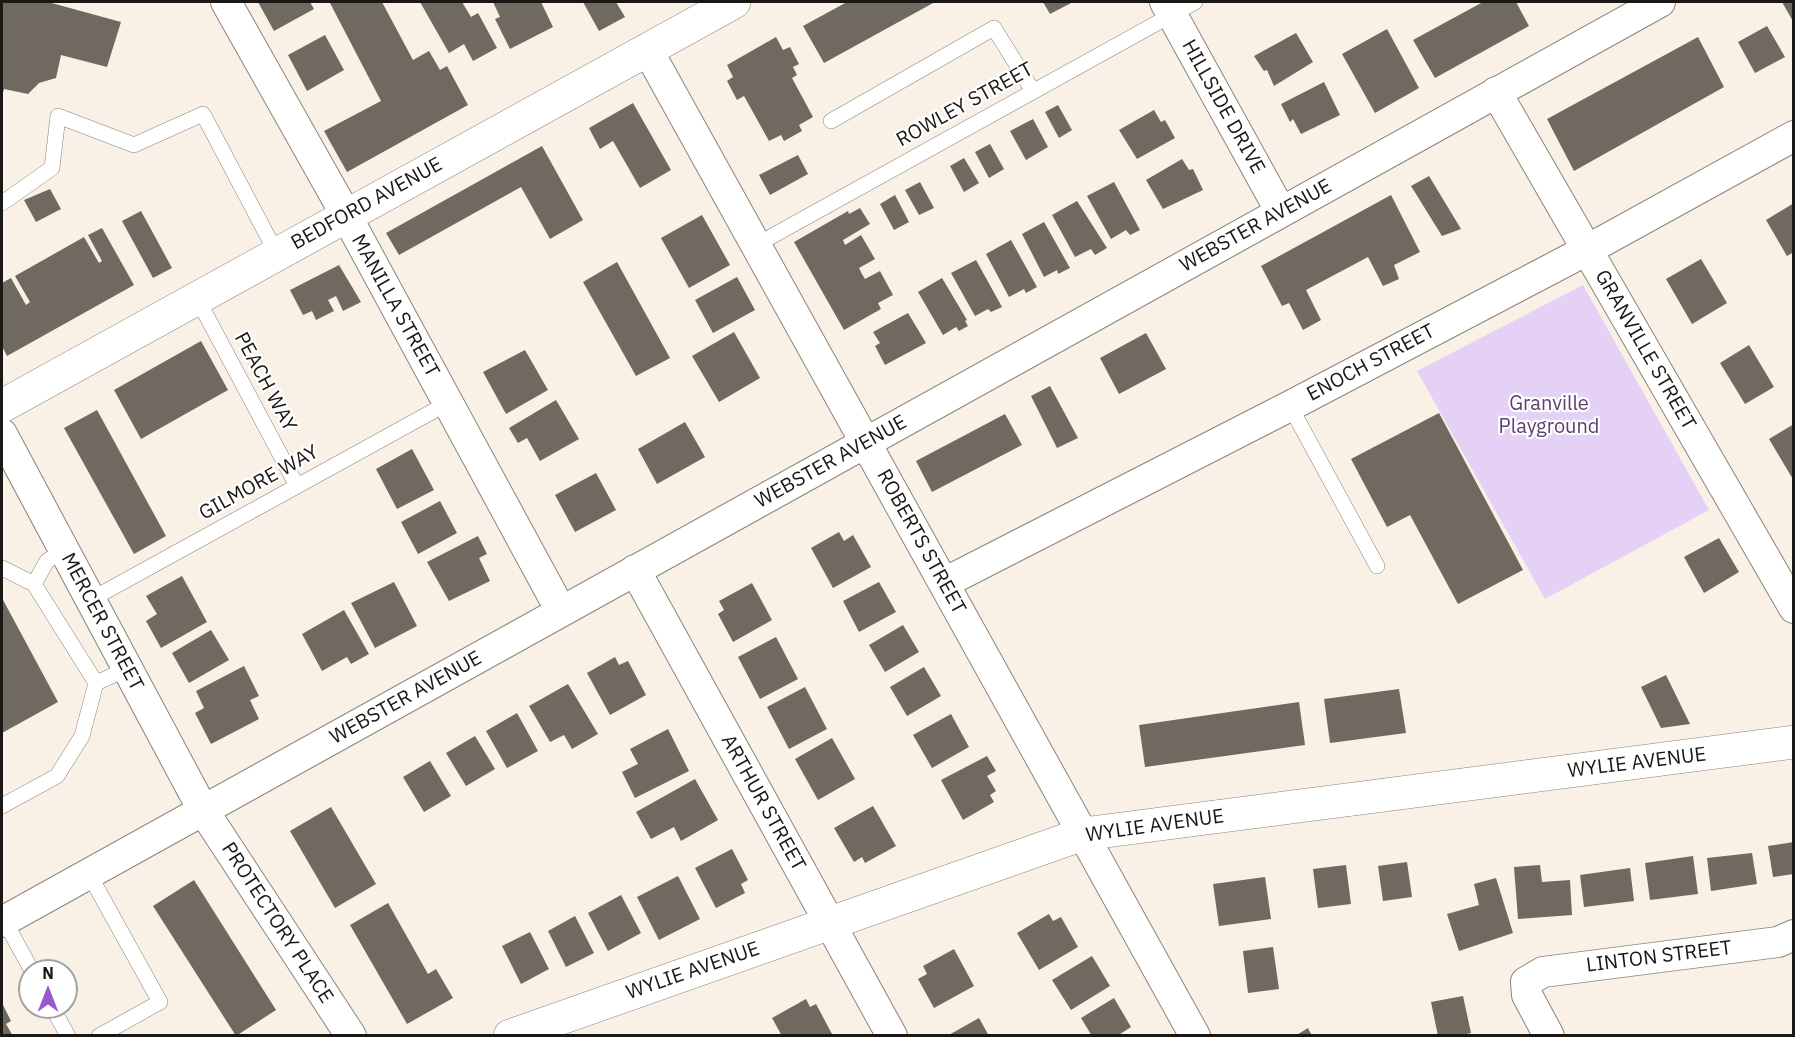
<!DOCTYPE html>
<html>
<head>
<meta charset="utf-8">
<style>
	body { margin:0 }
	#map { position:relative; width:1795px; height:1037px; overflow:hidden; background:#f9f1e6; font-family:"IBM Plex Sans",sans-serif }
	canvas { display:block }
	.frame { position:absolute; inset:0; border:3px solid #1a1814; pointer-events:none }
	.north { position:absolute; left:18px; top:959px; width:60px; height:60px; box-sizing:border-box; background:#fff; border:2px solid #a3a3a1; border-radius:50%; rotate:0deg; font-size:16px; font-weight:700; line-height:24px; text-align:center; color:#1a1814 }
	.north::after { content:''; display:block; margin:auto; width:21px; height:27px; background:#9b57cc; clip-path:polygon(50% 0,100% 100%,50% 72%,0 100%) }
</style>
</head>
<body>
<div id="map">
<canvas width="1795" height="1037"></canvas>
<div class="frame"></div>
<div class="north">N</div>
</div>
<script>
const ctx = document.querySelector('canvas').getContext('2d');
ctx.lineJoin = 'round';
function fill(path, color) {
  ctx.fillStyle = color;
  ctx.fill(path, 'evenodd');
}
function stroke(path, color, width, dash) {
  ctx.strokeStyle = color;
  ctx.lineWidth = width;
  ctx.lineCap = dash ? 'butt' : 'round';
  ctx.setLineDash(dash || []);
  ctx.stroke(path);
}
function label(font, color, halo, rows, align = 'center') {
  ctx.font = font + ' "IBM Plex Sans",sans-serif';
  ctx.lineWidth = 4.5;
  ctx.setLineDash([]);
  ctx.textBaseline = 'middle';
  ctx.strokeStyle = halo;
  ctx.fillStyle = color;
  for (const [text, x, y, turn = 0] of rows) {
    ctx.save();
    ctx.translate(x, y);
    ctx.rotate((+turn || 0) * Math.PI / 180);
    ctx.textAlign = isNaN(turn) ? turn : align;
    if (halo) ctx.strokeText(text, 0, 0);
    ctx.fillText(text, 0, 0);
    ctx.restore();
  }
}
fill(new Path2D(`
	M1583,285L1709,510L1545,599L1417,371Z`), '#e4d1f5');
fill(new Path2D(`
	M2,2H48L121,22L107,67L61,55L56,78L39,83L28,94L4,89L2,96Z
	M258,2H310L314,9L274,31Z
	M333,2H382L413,60L429,51L440,70L447,66L468,105L347,172L324,131L381,101L330,3Z
	M420,2H462L471,17L478,13L497,48L473,61L464,44L449,53Z
	M493,2H541L553,27L510,49L495,19L500,17Z
	M583,2H616L625,17L599,31Z
	M847,2H935L824,63L803,26Z
	M1043,2H1073L1050,14Z
	M1483,2H1516L1529,26L1435,78L1413,40Z
	M1782,2H1794V23Z
	M1767,26L1785,57L1755,73L1738,42Z
	M1387,29L1419,88L1375,113L1342,54Z
	M1296,33L1313,62L1274,86L1267,70L1264,71L1254,56Z
	M325,35L344,70L307,91L288,55Z
	M776,37L783,50L790,47L799,64L793,67L797,75L792,78L813,117L799,125L802,131L784,141L781,135L769,141L744,96L737,100L727,81L733,77L727,65Z
	M1698,37L1724,87L1574,171L1547,119Z
	M1324,82L1340,115L1301,134L1293,119L1290,122L1281,104Z
	M633,103L671,170L640,188L613,141L600,149L589,128Z
	M1058,105L1072,130L1059,138L1045,112Z
	M1154,110L1161,122L1165,120L1175,138L1137,159L1119,130Z
	M1033,119L1048,147L1026,160L1010,131Z
	M990,144L1004,169L989,178L975,152Z
	M542,146L583,220L550,239L521,187L399,255L386,233Z
	M798,155L808,174L770,195L759,175Z
	M964,158L979,183L964,192L950,166Z
	M1182,159L1189,170L1193,169L1203,190L1163,209L1146,180Z
	M1429,176L1461,229L1442,236L1411,186Z
	M920,182L934,208L919,215L905,190Z
	M1114,182L1140,230L1130,235L1126,230L1111,239L1087,196Z
	M50,189L61,209L36,222L24,200Z
	M895,195L909,222L894,230L880,204Z
	M1391,195L1420,252L1394,265L1399,279L1383,286L1368,257L1306,290L1321,320L1303,330L1289,303L1282,306L1261,266Z
	M1077,201L1107,248L1095,255L1091,249L1075,257L1052,215Z
	M1794,203V252L1787,256L1766,220Z
	M860,208L870,224L843,240L845,245L861,235L875,259L859,268L862,274L865,279L880,271L893,295L878,303L881,309L844,330L794,242L848,211L849,214Z
	M141,211L172,268L153,278L122,221Z
	M702,215L730,265L689,288L661,238Z
	M1044,222L1070,268L1058,274L1057,270L1044,277L1022,234Z
	M102,228L134,285L7,356L2,346V283L11,278L26,305L30,302L15,276L84,237L99,263L102,261L88,235Z
	M1011,240L1037,287L1026,293L1024,289L1009,297L986,254Z
	M1701,259L1727,303L1692,324L1666,279Z
	M976,260L1002,307L991,312L988,309L975,316L951,273Z
	M617,262L670,358L636,376L583,282Z
	M339,265L361,302L343,311L336,296L328,300L334,311L316,320L312,311L303,315L290,290Z
	M737,277L755,310L713,333L695,300Z
	M942,278L967,320L965,321L968,326L959,331L956,327L943,335L918,292Z
	M908,313L926,343L885,365L875,346L880,343L873,332Z
	M734,332L760,378L719,402L692,356Z
	M1146,333L1166,369L1119,394L1100,358Z
	M201,341L228,390L141,439L114,390Z
	M1749,345L1774,387L1745,404L1720,363Z
	M525,350L548,390L506,414L483,372Z
	M1050,386L1078,438L1057,448L1031,396Z
	M556,400L579,439L540,461L527,438L518,443L509,428Z
	M97,410L166,536L134,554L64,428Z
	M1439,413L1523,570L1458,604L1410,515L1387,527L1351,459Z
	M1005,414L1022,445L932,492L916,461Z
	M685,422L705,457L657,484L638,449Z
	M1794,424V481L1769,439Z
	M412,449L434,490L397,509L376,469Z
	M596,473L616,510L575,532L555,495Z
	M440,501L457,533L418,554L401,522Z
	M839,532L844,541L853,535L871,567L833,588L811,548Z
	M478,536L487,554L479,558L490,581L449,601L427,562Z
	M1719,538L1739,572L1704,593L1684,557Z
	M182,576L207,622L161,648L146,621L157,614L146,596Z
	M394,582L417,626L375,648L351,603Z
	M879,582L896,612L859,632L843,601Z
	M752,583L772,620L733,642L718,614L724,610L719,601Z
	M2,598L58,702L2,733Z
	M344,610L369,654L351,664L347,657L322,671L302,634Z
	M903,625L919,652L885,672L869,645Z
	M211,630L229,660L189,683L172,653Z
	M776,637L798,679L760,699L738,657Z
	M615,657L619,665L628,661L646,695L610,715L587,673Z
	M244,666L259,696L250,700L259,719L211,744L195,713L204,708L196,691Z
	M924,667L941,696L907,716L890,687Z
	M1666,675L1690,724L1661,728L1641,687Z
	M568,684L598,734L572,749L564,735L550,742L529,706Z
	M805,687L827,729L789,749L767,707Z
	M1399,689L1406,733L1330,743L1324,699Z
	M1299,702L1305,745L1145,767L1139,725Z
	M517,713L538,751L507,768L486,731Z
	M951,714L969,747L932,768L913,735Z
	M668,729L689,771L635,798L622,772L638,764L630,749Z
	M475,736L495,769L466,786L446,753Z
	M832,738L855,779L818,800L795,759Z
	M987,756L996,771L987,776L996,791L990,795L994,802L963,820L941,780Z
	M430,761L451,796L424,812L403,777Z
	M695,779L718,820L681,841L674,827L651,839L636,812Z
	M873,806L896,846L865,863L862,857L854,862L834,828Z
	M331,807L376,884L335,908L290,831Z
	M1794,842V874L1773,877L1768,846Z
	M732,849L748,880L741,884L745,893L716,908L695,868Z
	M1752,853L1757,884L1711,891L1707,858Z
	M1693,856L1698,894L1650,900L1645,863Z
	M1407,862L1412,897L1383,901L1378,866Z
	M1346,865L1351,904L1318,908L1313,869Z
	M1540,865L1542,882L1570,880L1572,915L1518,919L1514,867Z
	M1630,868L1634,901L1584,907L1580,875Z
	M678,876L700,919L659,940L637,897Z
	M1265,877L1271,919L1219,926L1213,884Z
	M1496,878L1513,933L1459,951L1447,914L1479,905L1474,884Z
	M194,880L276,1010L236,1036L153,906Z
	M621,895L641,933L608,951L588,913Z
	M388,903L428,974L436,969L453,998L407,1024L350,925Z
	M1049,914L1053,921L1061,917L1078,947L1039,970L1017,933Z
	M575,916L594,953L566,967L548,931Z
	M530,932L549,969L521,984L502,946Z
	M1273,947L1279,989L1248,993L1243,951Z
	M954,949L974,986L934,1008L918,979L927,974L923,966Z
	M1092,956L1110,986L1071,1010L1052,980Z
	M1463,996L1471,1033L1458,1036H1438L1431,1002Z
	M1114,998L1131,1027L1117,1036H1092L1081,1018Z
	M806,999L810,1007L816,1004L832,1034L829,1036H782L772,1018Z
	M2,1003L11,1021L6,1024L13,1036H2Z
	M979,1018L989,1036H947Z
	M1308,1028L1312,1036H1295Z`), '#6f695f');
const service = new Path2D(`
	M831,121L994,28L1033,91
	M2,203L52,168L58,116L134,145L203,114L277,254
	M756,245L1195,2
	M197,298L297,486
	M1290,406L1377,566
	M64,550L47,561L34,584L96,683L127,669
	M2,568L34,584
	M90,600L448,403
	M2,806L57,776L82,736L96,683
	M89,874L160,1002L99,1036
	M4,920L32,971
	M52,1007L68,1036`);
const minor = new Path2D(`
	M226,2L346,215L561,611
	M1165,2L1281,212
	M647,49L1195,1036
	M1496,92L1794,608
	M2,434L203,810L351,1036
	M635,570L892,1036
	M944,583L1290,406L1587,250L1794,136
	M2,922L1660,2
	M1549,1036L1527,995L1526,982L1543,972L1778,942L1794,935`);
const tertiary = new Path2D(`
	M2,406L734,2
	M510,1036L1083,834L1794,742`);
stroke(service, '#8b847a', 16);
stroke(minor, '#8b847a', 32);
stroke(tertiary, '#8b847a', 34);
stroke(service, '#fff', 15);
stroke(minor, '#fff', 30);
stroke(tertiary, '#fff', 33);
label('20px', '#1a1814', '#fff', [
	["ROWLEY STREET",965,105,-29],
	["HILLSIDE DRIVE",1223,107,61],
	["BEDFORD AVENUE",367,204,-29],
	["WEBSTER AVENUE",1256,226,-29],
	["MANILLA STREET",395,306,61],
	["GRANVILLE STREET",1645,350,60],
	["ENOCH STREET",1371,363,-28],
	["PEACH WAY",265,382,62],
	["WEBSTER AVENUE",831,462,-29],
	["GILMORE WAY",259,483,-29],
	["ROBERTS STREET",921,542,61],
	["MERCER STREET",102,622,62],
	["WEBSTER AVENUE",406,698,-29],
	["WYLIE AVENUE",1637,763,-7],
	["ARTHUR STREET",763,803,61],
	["WYLIE AVENUE",1155,826,-8],
	["PROTECTORY PLACE",277,923,57],
	["LINTON STREET",1659,957,-7],
	["WYLIE AVENUE",693,971,-19]
]);
label('20px', '#5c4171', '#fff', [
	["Granville",1549,404],
	["Playground",1549,427]
]);
</script>
</body>
</html>
